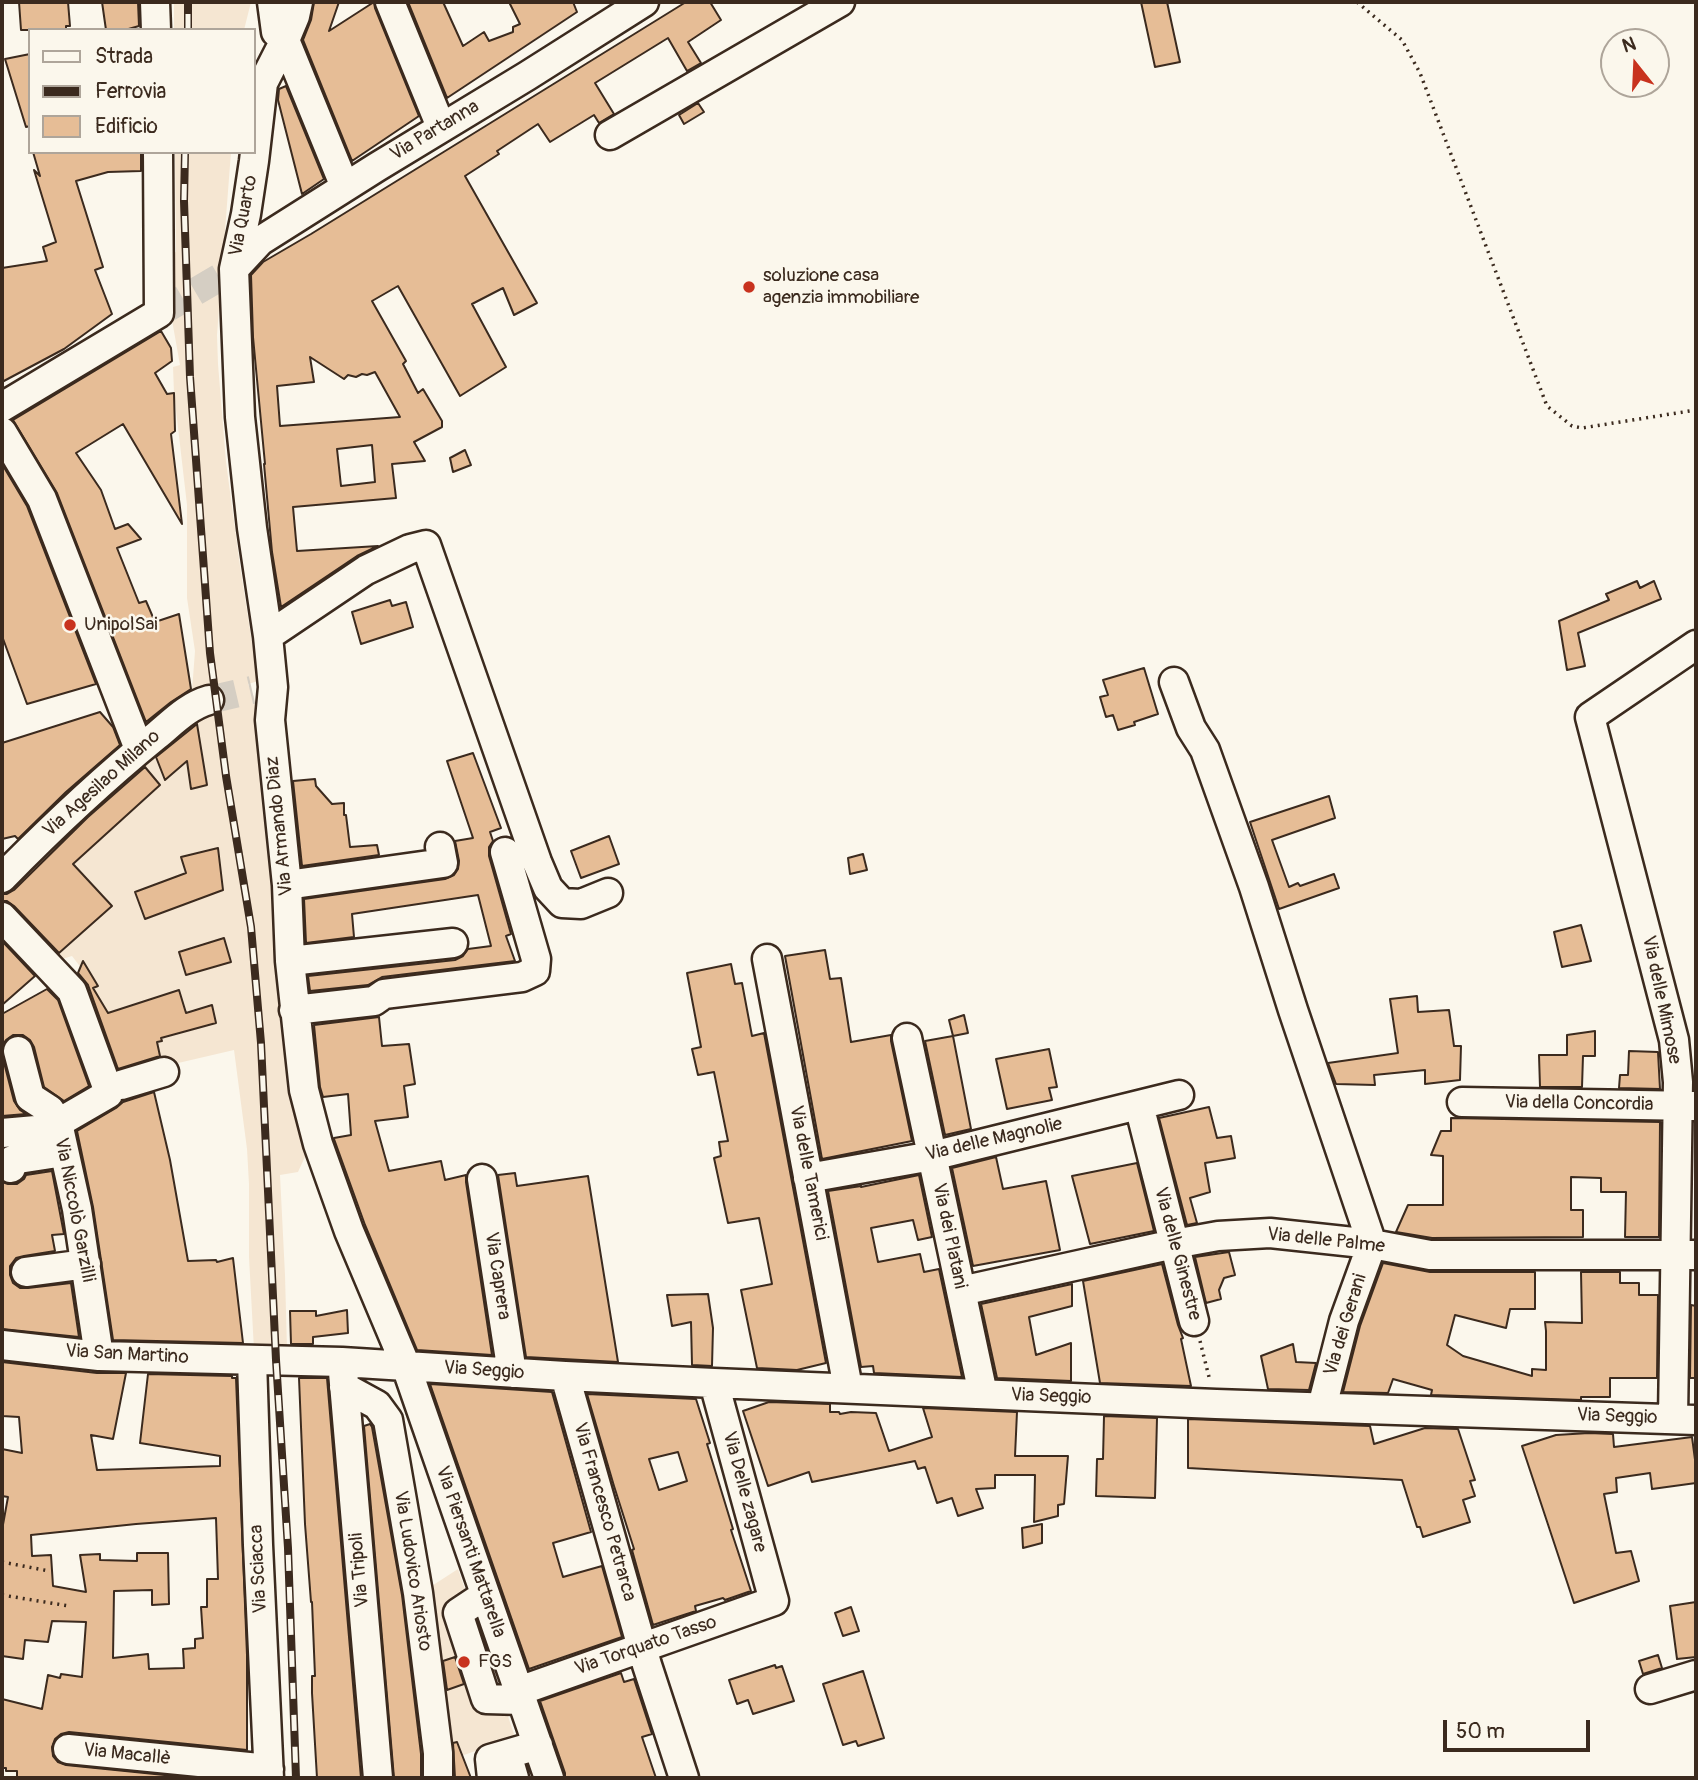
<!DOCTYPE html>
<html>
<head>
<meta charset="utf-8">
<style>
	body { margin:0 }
	#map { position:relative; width:1698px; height:1780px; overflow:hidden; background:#fbf7ec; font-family:Pangolin,sans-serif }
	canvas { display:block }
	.frame { position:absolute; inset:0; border:4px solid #3b2a1e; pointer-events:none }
	.legend { position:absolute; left:28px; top:28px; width:228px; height:126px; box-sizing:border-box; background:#fbf7ec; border:2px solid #aea59a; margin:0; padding:9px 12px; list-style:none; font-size:21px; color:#3b2a1e }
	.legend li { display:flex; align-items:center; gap:14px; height:35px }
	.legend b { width:35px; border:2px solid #aea59a }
	.north { position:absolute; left:1600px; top:28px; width:70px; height:70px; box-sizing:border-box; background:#fbf7ec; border:2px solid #aea59a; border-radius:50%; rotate:342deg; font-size:19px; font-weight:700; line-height:28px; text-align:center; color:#3b2a1e }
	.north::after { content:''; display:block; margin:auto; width:24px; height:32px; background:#c8321e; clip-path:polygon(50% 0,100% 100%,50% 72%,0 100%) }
	.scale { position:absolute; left:1443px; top:1720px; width:147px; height:32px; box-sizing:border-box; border:4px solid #3b2a1e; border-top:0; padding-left:9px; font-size:21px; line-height:24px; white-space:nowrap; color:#3b2a1e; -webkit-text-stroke:5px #fbf7ec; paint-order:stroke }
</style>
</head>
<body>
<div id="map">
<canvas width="1698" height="1780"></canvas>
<div class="frame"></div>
<ul class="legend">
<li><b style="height:9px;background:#fbf7ec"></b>Strada</li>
<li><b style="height:9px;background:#3b2a1e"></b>Ferrovia</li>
<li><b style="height:19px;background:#e6bd96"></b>Edificio</li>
</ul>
<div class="north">N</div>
<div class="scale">50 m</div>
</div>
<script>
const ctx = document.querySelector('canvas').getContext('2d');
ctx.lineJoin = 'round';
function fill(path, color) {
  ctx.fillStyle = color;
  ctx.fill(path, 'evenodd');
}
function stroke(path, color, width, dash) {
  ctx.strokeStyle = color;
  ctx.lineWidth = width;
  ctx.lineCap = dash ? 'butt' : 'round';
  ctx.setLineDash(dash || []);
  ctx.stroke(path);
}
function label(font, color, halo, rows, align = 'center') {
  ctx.font = font + ' Pangolin,sans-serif';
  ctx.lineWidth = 5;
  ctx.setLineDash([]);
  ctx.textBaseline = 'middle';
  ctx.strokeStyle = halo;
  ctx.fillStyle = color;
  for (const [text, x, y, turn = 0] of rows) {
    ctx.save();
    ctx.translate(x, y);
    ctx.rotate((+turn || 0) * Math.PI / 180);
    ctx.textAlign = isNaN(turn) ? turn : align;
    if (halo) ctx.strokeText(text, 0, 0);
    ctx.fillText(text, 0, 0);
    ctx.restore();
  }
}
fill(new Path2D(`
	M174,2H251L244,30H174Z
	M175,152H231L217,335L218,364L226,462L240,566L258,681L248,684L254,697L258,718L284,1042L289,1071L309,1148L298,1172L280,1175L285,1275L287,1349L254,1350L249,1257V1184L247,1149L234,1050L118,1077L104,1036L75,982L78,974L82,969L72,956L62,959L56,957L2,897V889L195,712L192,691L195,651L187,598V505L174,393L173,367L180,365L172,320L171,253L176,252Z
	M458,1569L515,1737L447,1761L424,1591Z`), '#f5e6d2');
const building = new Path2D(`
	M19,2H68L70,26H66V30H21Z
	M102,2H138L139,26L125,30H106Z
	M314,2H339L329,31L374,2L375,8L419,116L352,161L303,40L311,20Z
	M408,2H443L463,46L484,32L489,41L513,32V27L520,24L509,2H573L577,12L447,98Z
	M686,2H710L721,20L688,42L701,63L687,71L668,38L595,83L614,114L599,123L594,115L550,142L538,124L497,151L499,154L465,176L537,303L514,315L503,288L472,304L506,367L460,396L398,286L372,301L406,361L403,364L418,393L423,389L442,421V427L414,442L425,461L392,464L396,498L293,507L297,551L378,546L357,556L281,607L272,552L264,464H265L253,337L251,275L263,262L311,234ZM310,357L344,379L348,375L356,377L362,374L367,375L375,372L400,417L280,426L277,386L314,382ZM372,445L375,482L341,486L337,449Z
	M1141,2H1167L1180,62L1155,67Z
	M30,54V126L26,127L5,59Z
	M286,86L324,179L302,194L278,100L279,89Z
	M698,103L704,112L684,124L679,115Z
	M33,152H141V171L108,172L76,181L103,267L95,270L112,314L64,349L2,382V268L47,261L43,247L56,242L34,170L40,176Z
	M161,331L171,348L172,361L155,373L167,394L174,393L175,431L171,434L182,524L123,424L76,453L101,490L115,529L128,524L141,539L117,548L139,603L146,601L155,622L179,614L191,689L171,702L146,722L57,493L13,420Z
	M465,450L471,465L453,472L450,458Z
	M2,464L27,506L96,684L27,704L2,636Z
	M1637,581L1640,588L1654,581L1661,599L1578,633L1585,666L1567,670L1559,621L1609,600L1606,594Z
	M390,600L392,606L406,602L413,627L361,644L352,612Z
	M1144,668L1158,714L1134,722L1135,725L1118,730L1113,715L1106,717L1100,697L1108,695L1103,680Z
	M100,712L113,727L120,745L66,792L18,839L15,836L2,839V743Z
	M197,724L207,785L191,789L187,761L165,780L156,757Z
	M473,753L501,828L490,832L493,841L489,847V856L511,934L506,936L515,961L382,977L368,985L310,991L308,976L455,960L463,956L468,949L491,946L478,895L352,914L354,937L306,943L304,899L445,879L454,875L458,869L459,861L455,841L473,838L447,761Z
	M145,767L160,785L73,864L112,906L59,953L14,906L7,901H2V894H7L14,890L88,817Z
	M315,779L316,786L332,804L344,803V815H346L350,847L377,845L379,855L302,866L293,781Z
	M1329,796L1335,818L1272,840L1289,887L1298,883L1300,886L1334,874L1339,888L1279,909L1250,822Z
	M609,836L619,864L581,878L571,851Z
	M218,848L223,890L145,919L135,892L186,873L181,857Z
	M863,854L867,870L850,874L848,858Z
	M1581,925L1591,961L1562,967L1554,932Z
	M224,938L231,962L186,975L179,952Z
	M2,941L35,976L2,1005Z
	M825,950L830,979L841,978L851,1042L891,1035V1041L912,1141L822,1159L785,956Z
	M83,961L98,986L93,988L108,1013L179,990L186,1013L212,1005L216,1023L161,1038L162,1041L157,1042L160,1056L118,1069L88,985L78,973Z
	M731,964L735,984L742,983L752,1036L764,1033L826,1363L797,1370L757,1368L741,1290L772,1284L767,1258L759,1218L728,1223L714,1158L721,1156L719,1142L728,1141L714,1072L698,1075L692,1049L701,1047L687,973Z
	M47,989L58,1000L89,1086L64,1101L44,1087L34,1047L30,1040L23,1035H13L6,1040L2,1046V1055L14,1101L20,1110L26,1114L2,1116V1014Z
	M1417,996L1418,1012L1449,1010L1454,1046H1461L1460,1080L1425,1084V1070L1374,1075L1375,1085L1336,1084L1328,1063L1398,1053L1390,999Z
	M964,1015L968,1033L953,1036L949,1020Z
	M379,1017L382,1046L409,1044L415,1084L404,1086L408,1117L375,1121L389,1171L441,1161L445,1180L466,1175V1182L492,1355L417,1350L365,1225L334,1139V1138L351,1135L348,1094L323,1097L320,1087L314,1025Z
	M1595,1031V1056H1583L1582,1087H1540L1539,1055H1567V1035Z
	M953,1036L971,1129L945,1135L925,1041Z
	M1049,1049L1057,1087L1049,1088L1052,1100L1007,1109L996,1059Z
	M1629,1051L1658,1052L1660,1089L1619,1088L1620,1075H1628Z
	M154,1092L170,1160L188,1261L216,1260L217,1262L233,1258L243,1343L113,1340L93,1207L77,1131L116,1108L123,1102Z
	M1209,1107L1217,1138L1231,1136L1235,1158L1205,1163L1210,1192L1190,1198L1197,1223L1187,1225L1159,1118Z
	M1451,1118L1660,1122L1659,1237H1625L1626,1192H1601V1178L1571,1177V1210H1583V1237L1432,1238L1396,1232L1408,1205H1443V1156L1431,1155L1441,1131H1451Z
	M996,1157L1003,1189L1046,1181L1060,1250L973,1266L952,1168Z
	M1137,1163L1154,1231L1090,1244L1072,1176Z
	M52,1171L64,1234L52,1235L55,1251L24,1256L16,1258L10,1266V1275L13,1283L20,1288H28L71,1283L79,1337L2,1329V1182L8,1184H17L24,1179L26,1175Z
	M515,1173L517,1186L588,1176L618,1362L526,1357L498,1175Z
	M919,1175L932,1237L918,1240L913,1220L871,1228L878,1262L920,1254L924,1272L939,1269L962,1377L874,1373L873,1366L861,1367L828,1191L861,1186V1187Z
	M1229,1252L1235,1275L1224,1278L1219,1290L1221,1299L1206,1303L1195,1257Z
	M1383,1263L1430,1272H1535V1309H1510L1506,1328L1455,1315L1447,1345L1463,1356L1532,1376V1369L1546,1370V1331L1545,1322L1582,1323L1581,1272H1620V1283H1639V1295H1658L1657,1378H1610V1397H1581V1400L1431,1395L1432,1390L1393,1379L1388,1393L1343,1392L1360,1326Z
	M1162,1264L1178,1325L1183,1338L1181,1339L1191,1386L1100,1383L1083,1281Z
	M1072,1284V1306L1029,1317L1036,1355L1071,1343V1381L997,1378L981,1304Z
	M708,1294L713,1328L712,1366L692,1365L691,1322L672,1326L667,1295Z
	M1691,1305L1696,1306V1378H1690Z
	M347,1310L348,1333L313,1337V1344H291L290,1311H316V1316Z
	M1293,1344L1296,1362L1316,1363L1309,1390L1268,1389L1261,1356Z
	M2,1362L97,1373H126L113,1439L91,1435L97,1470L220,1466V1456L140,1443L148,1374L232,1376V1378H236L247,1655V1750L69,1732L61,1734L55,1739L52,1747L53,1756L58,1762L66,1765L194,1778H17V1771H6V1768H2V1699L42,1709L48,1675L60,1678L61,1674L82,1677L86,1622L52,1621L48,1642L25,1640L23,1659L2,1656V1530L8,1497L2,1496V1449L22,1453L19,1417L2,1416ZM216,1518L218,1579H207V1607H201L203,1638L195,1639V1648L183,1649L184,1668L149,1669L148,1654L113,1658L114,1591L152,1590V1605L169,1604L168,1553H137V1561L100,1560V1554L80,1555L86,1592L53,1586L51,1555L32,1556L31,1535L136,1524Z
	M299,1378H327L361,1778H317L312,1693V1676H315L312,1602H311L305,1524Z
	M430,1384L552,1392L591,1532L553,1543L563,1577L602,1566L622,1637L529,1669Z
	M587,1394L696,1399L710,1443L707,1444L733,1529L731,1530L751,1591L725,1600L723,1598L695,1606L696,1611L653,1625L632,1550L634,1549L614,1486ZM678,1452L687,1481L659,1490L649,1459Z
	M769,1402L830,1404V1412H839L840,1414L851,1412L876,1413L889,1451L932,1437L923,1408L1017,1412L1015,1456H1068L1064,1504L1058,1505V1516L1034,1522L1035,1475H995V1488L976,1489L983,1508L958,1516L952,1498L937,1503L925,1467L918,1469L915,1461L812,1482L809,1472L768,1486L743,1411Z
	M1104,1416L1157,1418L1155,1498L1096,1496L1097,1459H1103Z
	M1188,1419L1370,1426L1374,1444L1425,1428L1458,1429L1475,1480L1470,1481L1475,1496L1463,1500L1470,1522L1423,1537L1420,1527H1417L1402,1480L1188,1468Z
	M370,1424L372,1427L402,1595L421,1754V1778H394L364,1426Z
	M1589,1433L1613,1434L1614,1447L1692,1437L1696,1467V1483L1652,1489L1650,1473L1616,1478L1617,1492L1604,1494L1616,1553L1631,1551L1639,1581L1574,1603L1522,1446L1556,1435Z
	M1042,1524V1543L1023,1548L1022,1528Z
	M1696,1602V1657L1677,1659L1670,1606Z
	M851,1607L859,1631L843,1636L835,1613Z
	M1658,1655L1662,1668L1643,1674L1639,1661Z
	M455,1657L464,1684L447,1690L443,1661Z
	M775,1665L776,1668L782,1666L794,1701L753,1714L748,1700L737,1704L729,1680Z
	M863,1671L884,1738L858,1746L856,1741L843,1745L823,1684Z
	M621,1673L624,1682L634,1679L652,1734L642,1737L656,1778H565V1773L540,1701Z
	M457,1742L471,1778H455L453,1743Z`);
fill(building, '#e6bd96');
stroke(building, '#3b2a1e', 2);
stroke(new Path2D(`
	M159,313L234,269
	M209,700L252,690`), '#d5cec3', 28, [28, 14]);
const minor = new Path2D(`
	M155,2L156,30
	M272,2L276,32L285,40L345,187
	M298,2L295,16L285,40L263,83L254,161L246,214L234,269L240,417L252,528L268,636L273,687L270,720L287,885L290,961L304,1090L318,1144L349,1231L406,1366L549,1778
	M390,2L441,127
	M610,135L840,2
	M234,269L260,241L377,167L527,76L644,2
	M2,407L159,313L158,152
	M2,432L42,499L139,749
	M268,636L366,570L410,549L426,545L537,862L548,888L562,903L581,904L608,893
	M1174,682L1191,728L1205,750L1254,887L1293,1010L1372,1244L1344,1321L1322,1407
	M2,878C51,828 102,780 156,736C173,722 188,706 209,700
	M287,885L443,863L440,847
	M2,917L72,991L107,1087L108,1094L58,1123L77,1209L99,1356
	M767,959L848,1388
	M290,961L453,943
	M294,1010L374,1001L384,994L522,977L535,971L536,959L505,852
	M907,1038L983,1394
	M18,1051L30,1097L50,1110L58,1123
	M107,1087L121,1085L164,1072
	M1462,1102L1696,1106
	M1139,1105L1194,1321
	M2,1133L59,1128
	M11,1168L12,1160L64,1152
	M808,1178L932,1156L1179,1095
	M482,1179L512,1373
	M26,1272L86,1264
	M961,1291L1174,1244L1218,1236L1270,1233L1372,1244L1430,1255H1696
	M2,1345L99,1356L342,1362L565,1376L714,1383L1216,1404L1696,1420
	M252,1360L258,1545L269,1778
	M343,1372L378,1778
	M565,1376L647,1665L684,1778
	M344,1387L377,1405L388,1420L418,1593L438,1753V1778
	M1673,1419L1678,1082L1674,1040L1590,717L1696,645
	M485,1595L458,1613L486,1699L522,1700
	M1650,1689L1696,1675
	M519,1691L774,1601L714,1383
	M68,1749L269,1769
	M507,1754L514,1778
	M492,1778L490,1759L538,1745`);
stroke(minor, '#3b2a1e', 33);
stroke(new Path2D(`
	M1357,2L1402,40L1420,73L1547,406L1572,426L1582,428L1696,410
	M1200,1341L1210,1381
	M2,1562L49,1571
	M2,1595L69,1606`), '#3b2a1e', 3.5, [2, 5]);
stroke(minor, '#fbf7ec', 28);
const rail = new Path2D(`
	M188,30V2
	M185,152L184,201L190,377L210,653L226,776L251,927L261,1043L276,1360L288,1548L296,1778`);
stroke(rail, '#3b2a1e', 8);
stroke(rail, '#fbf7ec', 5, [16]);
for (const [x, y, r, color] of [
	[749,287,7,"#c8321e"],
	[70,625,7,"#c8321e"],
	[464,1662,7,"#c8321e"]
]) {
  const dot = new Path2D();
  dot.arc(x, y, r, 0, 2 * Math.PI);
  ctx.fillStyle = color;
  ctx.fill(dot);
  stroke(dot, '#fbf7ec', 2.5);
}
label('19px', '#3b2a1e', '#fbf7ec', [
	["Via Partanna",435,131,-31],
	["Via Quarto",244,216,-79],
	["Via Agesilao Milano",102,784,-42],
	["Via Armando Diaz",280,826,-96],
	["Via delle Mimose",1661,1000,78],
	["Via della Concordia",1579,1104,1],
	["Via delle Magnolie",994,1140,-13],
	["Via delle Tamerici",808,1173,79],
	["Via Niccolò Garzilli",74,1210,79],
	["Via dei Platani",949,1236,78],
	["Via delle Palme",1326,1241,6],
	["Via delle Ginestre",1177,1254,75],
	["Via Caprera",497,1276,81],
	["Via dei Gerani",1346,1325,-73],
	["Via San Martino",127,1355,3],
	["Via Seggio",484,1371,4],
	["Via Seggio",1051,1397,2],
	["Via Seggio",1617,1417,2],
	["Via Delle zagare",744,1492,75],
	["Via Francesco Petrarca",604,1512,74],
	["Via Piersanti Mattarella",470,1552,71],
	["Via Sciacca",259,1569,-93],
	["Via Tripoli",360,1570,-95],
	["Via Ludovico Ariosto",412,1571,81],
	["Via Torquato Tasso",646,1646,-19],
	["Via Macallè",127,1755,6]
]);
label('19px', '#3b2a1e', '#fbf7ec', [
	["soluzione casa",763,276],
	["agenzia immobiliare",763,298],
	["UnipolSai",84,625],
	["FGS",478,1662]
], 'left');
</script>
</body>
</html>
